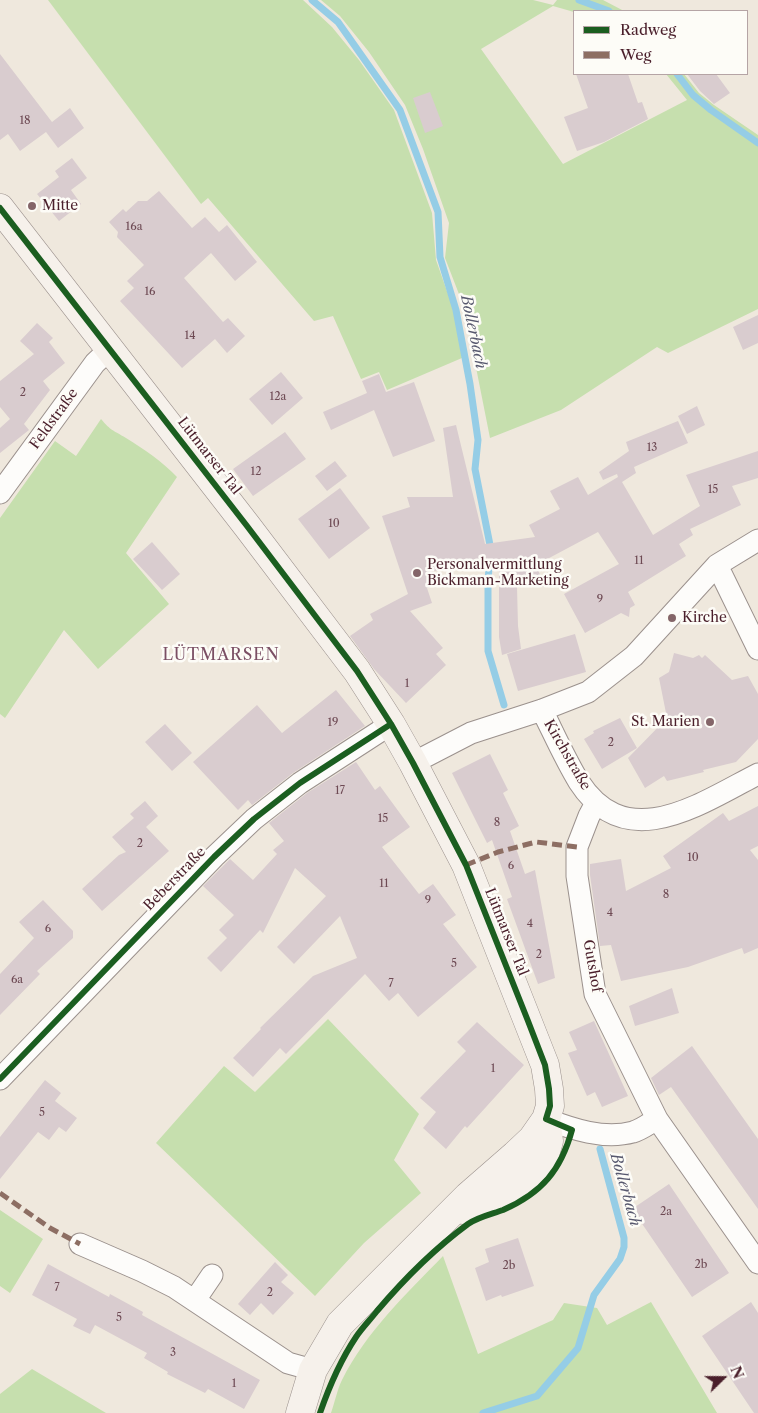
<!DOCTYPE html>
<html>
<head>
<meta charset="utf-8">
<style>
	body { margin:0 }
	#map { position:relative; width:758px; height:1413px; overflow:hidden; background:#efe8dd; font-family:"Libre Caslon Text",serif }
	canvas { display:block }
	.legend { position:absolute; left:573px; top:10px; width:175px; height:65px; box-sizing:border-box; background:#fdfcf7; border:1px solid #b5a4a5; margin:0; padding:6px 9px; list-style:none; font-size:15px; color:#4a1f2b }
	.legend li { display:flex; align-items:center; gap:10px; height:25px }
	.legend b { width:25px; border:1px solid #b5a4a5 }
	.north { position:absolute; left:698px; top:1353px; width:50px; height:50px; -webkit-text-stroke:4px #fdfcf7; paint-order:stroke; rotate:68deg; font-size:14px; font-weight:700; line-height:20px; text-align:center; color:#4a1f2b }
	.north::after { content:''; display:block; margin:auto; width:18px; height:22px; background:#4a1f2b; clip-path:polygon(50% 0,100% 100%,50% 72%,0 100%) }
</style>
</head>
<body>
<div id="map">
<canvas width="758" height="1413"></canvas>
<ul class="legend">
<li><b style="height:6px;background:#1b5e20"></b>Radweg</li>
<li><b style="height:6px;background:#8d6e63"></b>Weg</li>
</ul>
<div class="north">N</div>
</div>
<script>
const ctx = document.querySelector('canvas').getContext('2d');
ctx.lineJoin = 'round';
function fill(path, color) {
  ctx.fillStyle = color;
  ctx.fill(path, 'evenodd');
}
function stroke(path, color, width, dash) {
  ctx.strokeStyle = color;
  ctx.lineWidth = width;
  ctx.lineCap = dash ? 'butt' : 'round';
  ctx.setLineDash(dash || []);
  ctx.stroke(path);
}
function label(font, color, halo, rows, align = 'center') {
  ctx.font = font + ' "Libre Caslon Text",serif';
  ctx.lineWidth = 5;
  ctx.setLineDash([]);
  ctx.textBaseline = 'middle';
  ctx.strokeStyle = halo;
  ctx.fillStyle = color;
  for (const [text, x, y, turn = 0] of rows) {
    ctx.save();
    ctx.translate(x, y);
    ctx.rotate((+turn || 0) * Math.PI / 180);
    ctx.textAlign = isNaN(turn) ? turn : align;
    if (halo) ctx.strokeText(text, 0, 0);
    ctx.fillText(text, 0, 0);
    ctx.restore();
  }
}
fill(new Path2D(`
	M48,0H303L332,27L359,60L394,110L432,213L436,260L454,311L462,358L387,390L379,372L361,379L333,316L314,321L208,198L201,204Z
	M321,0H533L553,5L557,0H603L624,11L574,12L553,6L481,49L563,164L687,100L666,74H684L699,93L714,105L758,135V309L668,353L657,347L561,410L490,438L464,307L445,258L449,223L423,149L405,105L369,52L340,16Z
	M101,419C111,431 113,430 126,438C144,449 163,462 177,477L126,553L169,604L98,669L64,630L5,718L0,714V518L55,441L76,456Z
	M328,1019L419,1114L394,1160L421,1193L364,1243L315,1296L156,1143L224,1066L255,1092Z
	M0,1210L43,1239L10,1293L0,1286Z
	M443,1256L478,1354L553,1320L564,1303L597,1308L607,1325L651,1302L717,1413H331C335,1402 337,1390 342,1380C366,1332 406,1294 443,1256Z
	M32,1369L106,1413H0V1394Z`), '#c6dfae');
stroke(new Path2D(`
	M312,0L338,22L400,110L438,212L440,257L456,310L470,384L478,440L475,469L490,545L488,585V651L504,705
	M579,0L609,11
	M677,74L693,95L711,110L758,143
	M483,1413L537,1396L578,1348L594,1295L620,1259L624,1247V1238L600,1149`), '#95cde6', 7);
fill(new Path2D(`
	M0,54L52,122L70,108L84,128L58,148L46,132L20,151L8,134L0,140Z
	M576,74H628L638,103L642,102L648,119L604,142L577,151L564,117L588,108Z
	M687,74H716L730,93L714,104L700,91Z
	M430,92L443,126L425,133L413,98Z
	M72,158L87,178L71,190L81,204L59,221L37,194L59,177L55,171Z
	M159,191L192,228L205,217L219,232L227,225L257,262L235,281L211,253L184,278L223,322L228,318L245,336L227,353L215,339L182,368L120,301L134,288L127,281L144,265L117,237L118,232L109,222L123,209L126,212L138,201H147Z
	M758,315V343L743,350L733,327Z
	M37,323L53,338L49,342L65,363L43,381L50,390L24,424L29,430L0,453V428L10,419L0,407V381L34,354L20,341Z
	M281,372L303,398L272,425L249,399Z
	M379,374L386,392L414,382L435,441L393,457L374,410L331,430L323,412L367,393L362,381Z
	M697,406L705,425L687,434L678,416Z
	M678,421L688,443L634,467L636,473L622,482L653,535L700,506L686,475L758,451V478L732,486L741,505L690,529L693,535L679,544L686,556L628,592L635,605L630,608L629,617L621,613L585,633L564,594L619,564L598,532L536,565L545,587H517L518,626L521,649L502,655L499,637V566L433,571L437,585L427,588L432,603L410,611L443,648L436,654L446,665L406,703L374,669L350,636L373,620L370,614L408,594L382,516L410,507L407,497H453L443,428L456,425L485,544L535,537L529,525L560,509L550,491L578,477L588,495L618,477L617,474L603,480L599,472L629,451L626,442Z
	M285,432L306,459L253,496L233,469Z
	M335,461L347,476L327,491L315,476Z
	M340,488L370,528L329,559L298,519Z
	M152,542L180,574L162,590L133,559Z
	M575,634L586,672L518,691L507,654Z
	M674,653L693,658L699,655L702,658L705,655L732,680L748,676L758,694V739L736,762L703,770L704,772L667,781L664,776L645,788L628,758L667,718L659,678L669,672Z
	M336,690L365,726L293,773L252,805L248,800L238,810L193,762L257,705L282,733Z
	M620,718L637,748L602,769L584,739L594,733L593,731Z
	M165,724L192,753L172,771L145,742Z
	M490,754L508,790L503,793L519,826L510,831L525,874L535,870L555,978L538,984L507,899L512,897L492,840L487,843L452,773Z
	M356,762L375,790L380,786L410,827L382,847L419,894L433,884L456,915L443,924L477,967L418,1017L398,993L389,1001L365,974L286,1054L280,1048L253,1077L233,1058L261,1029L260,1028L313,976L357,958L340,916L294,964L277,947L326,896L295,868L263,933L260,930L221,972L207,958L227,938L219,930L234,915L203,886L230,859L253,880L277,854L273,850L284,841L269,823L307,793Z
	M145,801L158,816L146,827L169,851L102,911L82,889L119,855L126,852L112,837L134,818L130,814Z
	M758,806V846L750,850L758,860V948L744,954L742,948L688,967L621,981L611,945L600,946L590,875V864L621,859L626,891L671,868L663,856L723,813L729,821Z
	M43,900L73,931V938L37,971L40,974L0,1015V974L34,938L19,922Z
	M672,988L679,1013L635,1026L629,1006Z
	M594,1021L628,1096L602,1107L595,1092L587,1096L568,1053L577,1050L569,1032Z
	M477,1022L524,1065L467,1128L465,1126L446,1149L423,1128L436,1112L420,1098L466,1051L457,1042Z
	M692,1046L758,1139V1209L671,1087L659,1095L651,1078Z
	M45,1080L61,1093L55,1101L77,1118L66,1132L59,1127L49,1140L38,1132L0,1179V1137Z
	M669,1184L729,1273L692,1297L632,1209Z
	M518,1238L534,1286L502,1297L501,1295L486,1301L475,1268L489,1262L485,1249Z
	M275,1262L288,1275L281,1282L294,1293L273,1315L261,1303L250,1315L238,1304Z
	M48,1264L109,1297L110,1294L143,1312L142,1315L260,1380L244,1409L208,1389L205,1393L167,1374L168,1372L144,1358L147,1353L95,1325L90,1334L73,1326L77,1319L32,1295Z
	M751,1302L758,1313V1413H754L702,1336Z`), '#d9cccf');
const minor = new Path2D(`
	M0,493L95,363L111,348
	M717,565L758,649
	M542,710C554,734 565,759 579,782C627,856 701,803 758,774
	M413,763L471,733L542,710L588,692L634,656L717,565L758,540
	M596,803L589,816L577,847V876L595,994L657,1119L758,1263
	M0,1079L214,857L254,819L300,783L391,724
	M546,1119C572,1129 604,1140 633,1132C641,1130 650,1123 657,1119
	M80,1244L142,1271L174,1287L288,1363L313,1370
	M195,1300L212,1275`);
const secondary = new Path2D(`
	M0,208L247,526L357,671L391,724L413,763L466,865L545,1065L549,1089L550,1106L546,1119L532,1139L515,1155L468,1196L340,1324L313,1370L300,1413
	M463,1210L508,1192L524,1180L544,1158L549,1141L546,1119`);
stroke(minor, '#9b918d', 23);
stroke(secondary, '#9b918d', 29);
stroke(minor, '#fdfcfa', 21);
stroke(secondary, '#f6f1eb', 28);
stroke(new Path2D(`
	M466,865L498,852L536,842L577,847
	M0,1193L50,1228L80,1244`), '#8d6e63', 5, [10, 5]);
stroke(new Path2D(`
	M0,208L247,526L357,671L391,724L413,763L466,865L528,1021L545,1065L549,1089L550,1106L546,1119L572,1130C561,1170 542,1193 503,1210C492,1214 478,1217 468,1224C434,1249 405,1278 377,1311C370,1320 362,1328 356,1337C340,1361 329,1387 320,1413
	M0,1079L214,857L254,819L300,783L391,724`), '#1b5e20', 6);
for (const [x, y, r, color] of [
	[32,206,5,"#846569"],
	[417,573,5,"#846569"],
	[672,618,5,"#846569"],
	[710,722,5,"#846569"]
]) {
  const dot = new Path2D();
  dot.arc(x, y, r, 0, 2 * Math.PI);
  ctx.fillStyle = color;
  ctx.fill(dot);
  stroke(dot, '#fdfcf7', 2);
}
label('11px', '#6e4a54', null, [
	["18",25,121],
	["16a",134,227],
	["16",150,292],
	["14",190,336],
	["2",23,393],
	["12a",278,397],
	["13",652,448],
	["12",256,472],
	["15",713,490],
	["10",334,524],
	["11",639,561],
	["9",600,600],
	["1",407,684],
	["19",333,723],
	["2",611,743],
	["17",340,791],
	["15",383,819],
	["8",497,823],
	["2",140,844],
	["10",693,858],
	["6",511,866],
	["11",384,884],
	["8",666,895],
	["9",428,901],
	["4",610,913],
	["4",530,924],
	["6",48,929],
	["2",539,955],
	["5",454,964],
	["6a",17,980],
	["7",391,984],
	["1",493,1069],
	["5",42,1113],
	["2a",666,1212],
	["2b",701,1265],
	["2b",509,1266],
	["7",57,1288],
	["2",270,1293],
	["5",119,1318],
	["3",173,1353],
	["1",234,1384]
]);
label('14px', '#4a1f2b', '#fdfcf7', [
	["Mitte",42,206],
	["Personalvermittlung",427,565],
	["Bickmann-Marketing",427,581],
	["Kirche",682,618],
	["St. Marien",700,722,"right"]
], 'left');
label('14px', '#4a1f2b', '#fdfcf7', [
	["Feldstraße",54,419,-54],
	["Lütmarser Tal",209,456,52],
	["Kirchstraße",567,755,60],
	["Beberstraße",175,879,-46],
	["Lütmarser Tal",506,932,68],
	["Gutshof",592,966,80]
]);
label('italic 15px', '#57586e', '#fdfcf7', [
	["Bollerbach",473,332,78],
	["Bollerbach",625,1190,74]
]);
ctx.letterSpacing = '1px';
label('16px', '#7b4f64', '#fdfcf7', [
	["LÜTMARSEN",221,655]
]);
ctx.letterSpacing = '0px';
</script>
</body>
</html>
